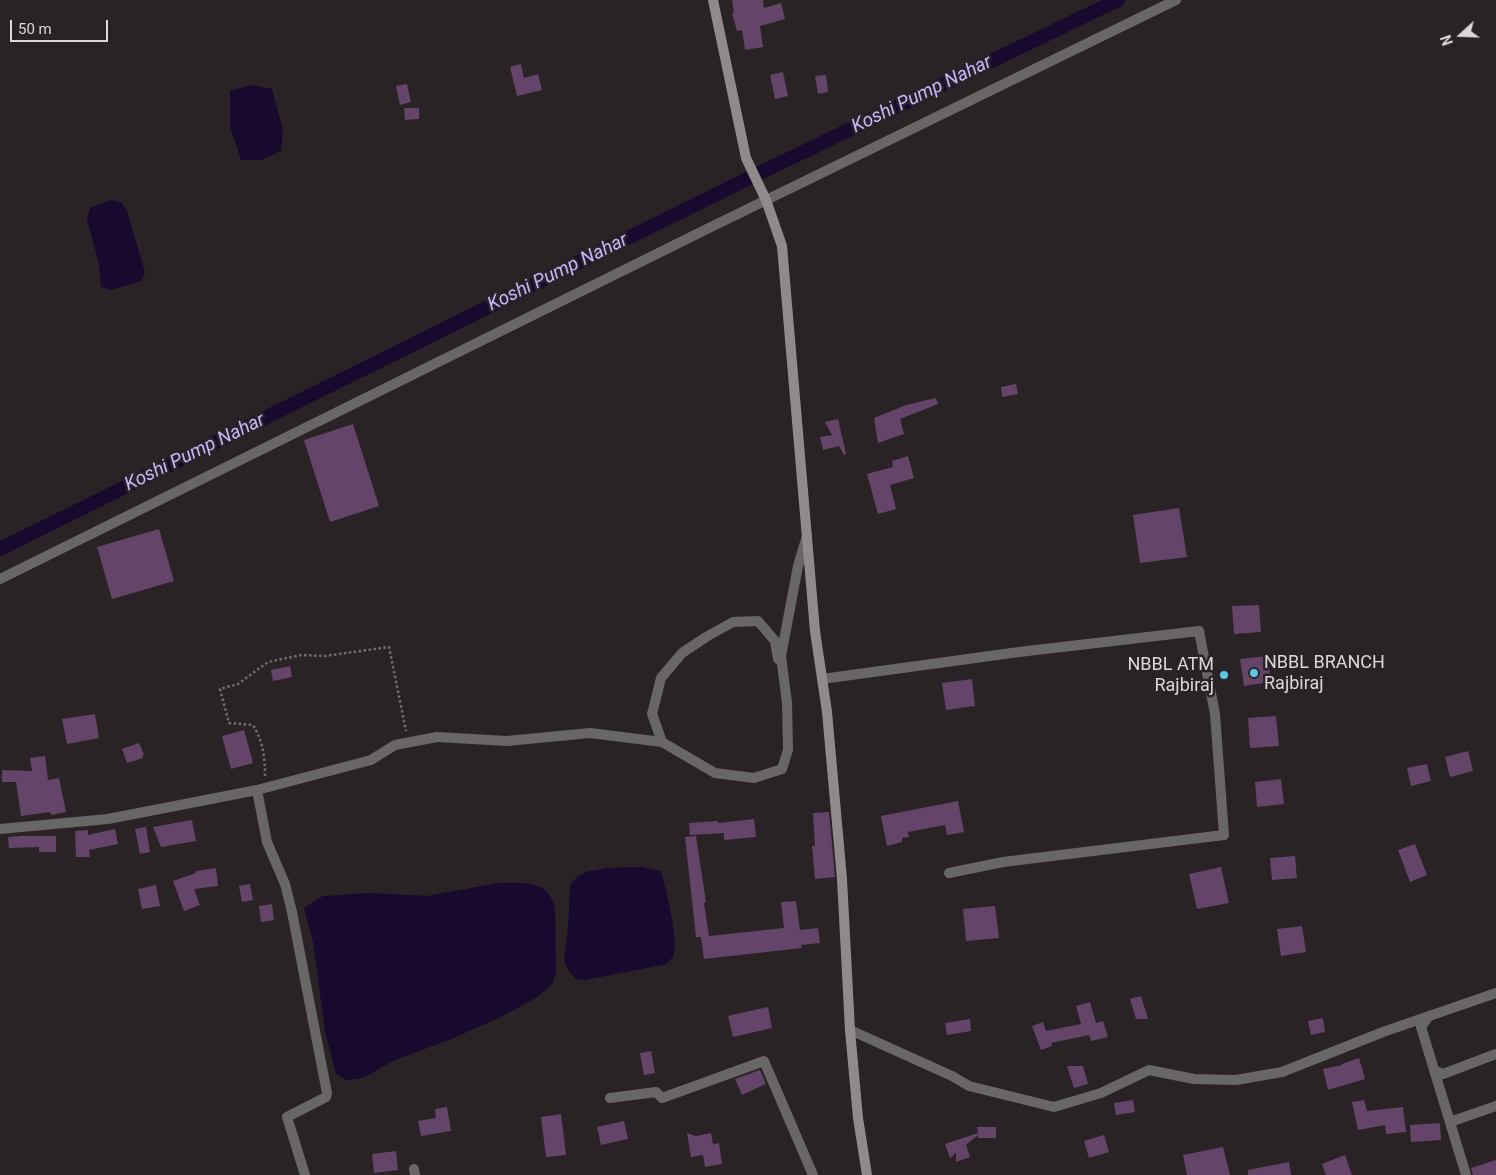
<!DOCTYPE html>
<html>
<head>
<meta charset="utf-8">
<style>
	body { margin:0 }
	#map { position:relative; width:1496px; height:1175px; overflow:hidden; background:#292326; font-family:Roboto,sans-serif }
	canvas { display:block }
	.north { position:absolute; left:1436px; top:10px; width:50px; height:50px; -webkit-text-stroke:4px #292326; paint-order:stroke; rotate:250deg; font-size:14px; font-weight:700; line-height:20px; text-align:center; color:#dbd8d9 }
	.north::after { content:''; display:block; margin:auto; width:18px; height:22px; background:#dbd8d9; clip-path:polygon(50% 0,100% 100%,50% 72%,0 100%) }
	.scale { position:absolute; left:10px; top:20px; width:98px; height:22px; box-sizing:border-box; border:2px solid #dbd8d9; border-top:0; padding-left:6px; font-size:15px; line-height:18px; white-space:nowrap; color:#dbd8d9; -webkit-text-stroke:4px #292326; paint-order:stroke }
</style>
</head>
<body>
<div id="map">
<canvas width="1496" height="1175"></canvas>
<div class="north">N</div>
<div class="scale">50 m</div>
</div>
<script>
const ctx = document.querySelector('canvas').getContext('2d');
ctx.lineJoin = 'round';
function fill(path, color) {
  ctx.fillStyle = color;
  ctx.fill(path, 'evenodd');
}
function stroke(path, color, width, dash) {
  ctx.strokeStyle = color;
  ctx.lineWidth = width;
  ctx.lineCap = dash ? 'butt' : 'round';
  ctx.setLineDash(dash || []);
  ctx.stroke(path);
}
function label(font, color, halo, rows, align = 'center') {
  ctx.font = font + ' Roboto,sans-serif';
  ctx.lineWidth = 5;
  ctx.setLineDash([]);
  ctx.textBaseline = 'middle';
  ctx.strokeStyle = halo;
  ctx.fillStyle = color;
  for (const [text, x, y, turn = 0] of rows) {
    ctx.save();
    ctx.translate(x, y);
    ctx.rotate((+turn || 0) * Math.PI / 180);
    ctx.textAlign = isNaN(turn) ? turn : align;
    if (halo) ctx.strokeText(text, 0, 0);
    ctx.fillText(text, 0, 0);
    ctx.restore();
  }
}
fill(new Path2D(`
	M251,85L272,89L283,130L281,151L262,160H241L230,127V91Z
	M111,200L121,202L127,211L145,272L142,281L111,290L101,287L99,264L87,219L90,208Z
	M641,867L661,871C666,890 678,935 674,954C673,957 669,961 667,964L585,980L576,979L568,970L564,960L568,928L570,885L577,877L586,872L608,868Z
	M498,883C522,883 547,879 555,907L556,972L552,984L536,998L499,1018L449,1040L395,1060L367,1076L357,1079L346,1080L336,1074L325,1031L313,942L304,908L323,896L370,893L427,896Z`), '#18092f');
stroke(new Path2D(`
	M0,549L739,183L1118,0`), '#18092f', 14);
fill(new Path2D(`
	M732,0H763L764,8L781,3L785,19L760,26L763,47L745,50L742,30L737,31L732,13H734Z
	M521,64L524,78L538,74L542,90L517,96L510,67Z
	M783,72L788,96L775,99L770,75Z
	M826,75L828,92L818,94L815,76Z
	M407,84L411,102L400,105L396,86Z
	M404,108H419V119L405,120Z
	M1016,384L1018,394L1002,397L1001,387Z
	M936,398L938,404L900,419L904,434L878,443L874,418L906,405Z
	M838,419L846,454L844,455L839,446L823,450L820,437L832,435L825,422Z
	M353,424L379,506L330,522L304,440Z
	M908,456L914,478L890,485L896,509L878,514L867,474L893,467L892,461Z
	M1179,508L1187,557L1140,563L1133,515Z
	M159,529L174,581L112,599L97,547Z
	M1259,605L1261,632L1234,634L1232,606Z
	M1268,656L1271,682L1244,686L1240,659Z
	M290,666L292,677L273,681L271,670Z
	M972,679L975,706L946,710L942,683Z
	M95,714L99,738L67,744L62,719Z
	M1276,716L1279,746L1250,748L1248,718Z
	M244,730L253,763L231,769L222,736Z
	M139,743L144,755L142,756L143,758L127,763L122,749Z
	M1468,751L1473,771L1450,777L1445,757Z
	M45,756L48,780L59,778L66,812L51,815L50,812L21,816L16,782H2V770L32,771L30,758Z
	M1427,764L1431,781L1411,786L1407,768Z
	M1281,779L1284,804L1257,807L1255,782Z
	M958,801L964,832L947,835L945,825L908,832L909,837L902,838V842L887,846L881,816Z
	M829,812L835,877L815,879L812,846H815L813,813Z
	M754,819L756,837L724,840V833L690,835L689,823L718,821V823Z
	M192,820L196,841L161,847L153,827Z
	M146,827L150,852L140,854L135,829Z
	M115,829L118,844L89,850L90,857H76L75,831L88,830V835Z
	M21,836H56V852H39V847L9,848L8,837Z
	M696,836L706,902L704,903L709,936L784,928L781,902L796,901L800,930L818,928L820,943L801,945L802,948L704,959L701,937H696L685,837Z
	M1415,844L1427,875L1410,882L1398,850Z
	M1295,856L1297,878L1272,880L1270,858Z
	M1221,867L1229,903L1197,909L1189,874Z
	M216,868L218,886L194,889L200,905L184,911L173,881L196,873V871Z
	M250,884L253,900L242,902L239,886Z
	M156,885L160,906L142,909L138,889Z
	M272,904L274,920L261,922L259,906Z
	M995,906L999,938L966,941L963,909Z
	M1302,926L1306,952L1281,956L1277,929Z
	M1141,996L1148,1019H1136L1130,999Z
	M1090,1002L1096,1023L1103,1021L1108,1037L1091,1041L1089,1035L1051,1043L1052,1046L1041,1050L1032,1026L1043,1022L1046,1031L1081,1024L1076,1006Z
	M768,1007L772,1028L733,1037L728,1016Z
	M1323,1018L1325,1032L1311,1035L1308,1021Z
	M970,1019L971,1031L947,1035L945,1023Z
	M651,1051L655,1073L644,1075L640,1053Z
	M1359,1058L1365,1079L1328,1090L1323,1069L1342,1065V1064Z
	M1067,1066H1083L1088,1084L1074,1088Z
	M760,1070L766,1084L742,1095L735,1079Z
	M1133,1100L1135,1112L1116,1115L1114,1103Z
	M1364,1100L1367,1111L1403,1107L1406,1132L1386,1134L1385,1125L1358,1130L1352,1102Z
	M447,1107L451,1131L421,1136L418,1121L436,1118L435,1109Z
	M561,1114L566,1155L546,1157L541,1117Z
	M624,1121L628,1139L601,1145L597,1127Z
	M1440,1123L1441,1140L1411,1142L1410,1125Z
	M977,1127H996V1138H978V1135L966,1145L970,1157L956,1162V1153L950,1158L945,1144L978,1133Z
	M687,1133L696,1136L711,1133L713,1144L719,1143L722,1164L705,1167L703,1155L691,1157Z
	M1104,1135L1109,1152L1089,1158L1084,1141Z
	M1223,1147L1230,1175H1187L1183,1155Z
	M396,1151L398,1170L374,1173L372,1154Z
	M1345,1155L1352,1175H1326L1322,1164Z
	M1496,1160V1175H1473L1471,1168Z
	M1289,1162L1291,1175H1248V1170Z`), '#654469');
stroke(new Path2D(`
	M265,776C265,757 263,741 253,725L229,723L220,689L238,684L268,662L301,655L325,656L389,647L406,731`), '#726e70', 2.5, [2.5, 2.5]);
stroke(new Path2D(`
	M0,579L711,227L1176,0
	M822,679L1019,652L1199,631L1215,714L1224,835L1003,862L949,873
	M662,742L652,714L661,678L682,653L706,637L733,622L758,621L775,641L778,659
	M257,790L267,842L285,884L292,912L327,1093L326,1097L287,1117L305,1175
	M0,829L108,819L257,790L371,760L395,745L437,737L507,741L590,733L662,742L715,773L754,778L782,769L788,750L787,703L781,656L798,566L807,536
	M1429,1016L1421,1027L1466,1175
	M850,1030L952,1076L969,1086L1054,1107L1101,1093L1149,1070L1194,1079L1236,1080L1282,1072L1383,1032L1496,993
	M1434,1070L1443,1074L1496,1054
	M610,1098L656,1092L662,1098L764,1061L813,1175
	M1450,1122L1496,1106
	M414,1169L415,1175`), '#696666', 10);
stroke(new Path2D(`
	M713,0L746,158L766,200L782,246L815,631L827,712L842,879L850,1030L858,1118L867,1175`), '#908b8b', 10);
for (const [x, y, r, color] of [
	[1254,673,5,"#59c8e4"],
	[1224,675,5,"#59c8e4"]
]) {
  const dot = new Path2D();
  dot.arc(x, y, r, 0, 2 * Math.PI);
  ctx.fillStyle = color;
  ctx.fill(dot);
  stroke(dot, '#292326', 2);
}
label('18px', '#dbd8d9', '#292326', [
	["NBBL BRANCH",1264,663],
	["Rajbiraj",1264,684],
	["NBBL ATM",1214,665,"right"],
	["Rajbiraj",1214,686,"right"]
], 'left');
label('italic 19px', '#c9b5fd', '#292326', [
	["Koshi Pump Nahar",922,95,-26],
	["Koshi Pump Nahar",558,273,-26],
	["Koshi Pump Nahar",195,453,-26]
]);
</script>
</body>
</html>
